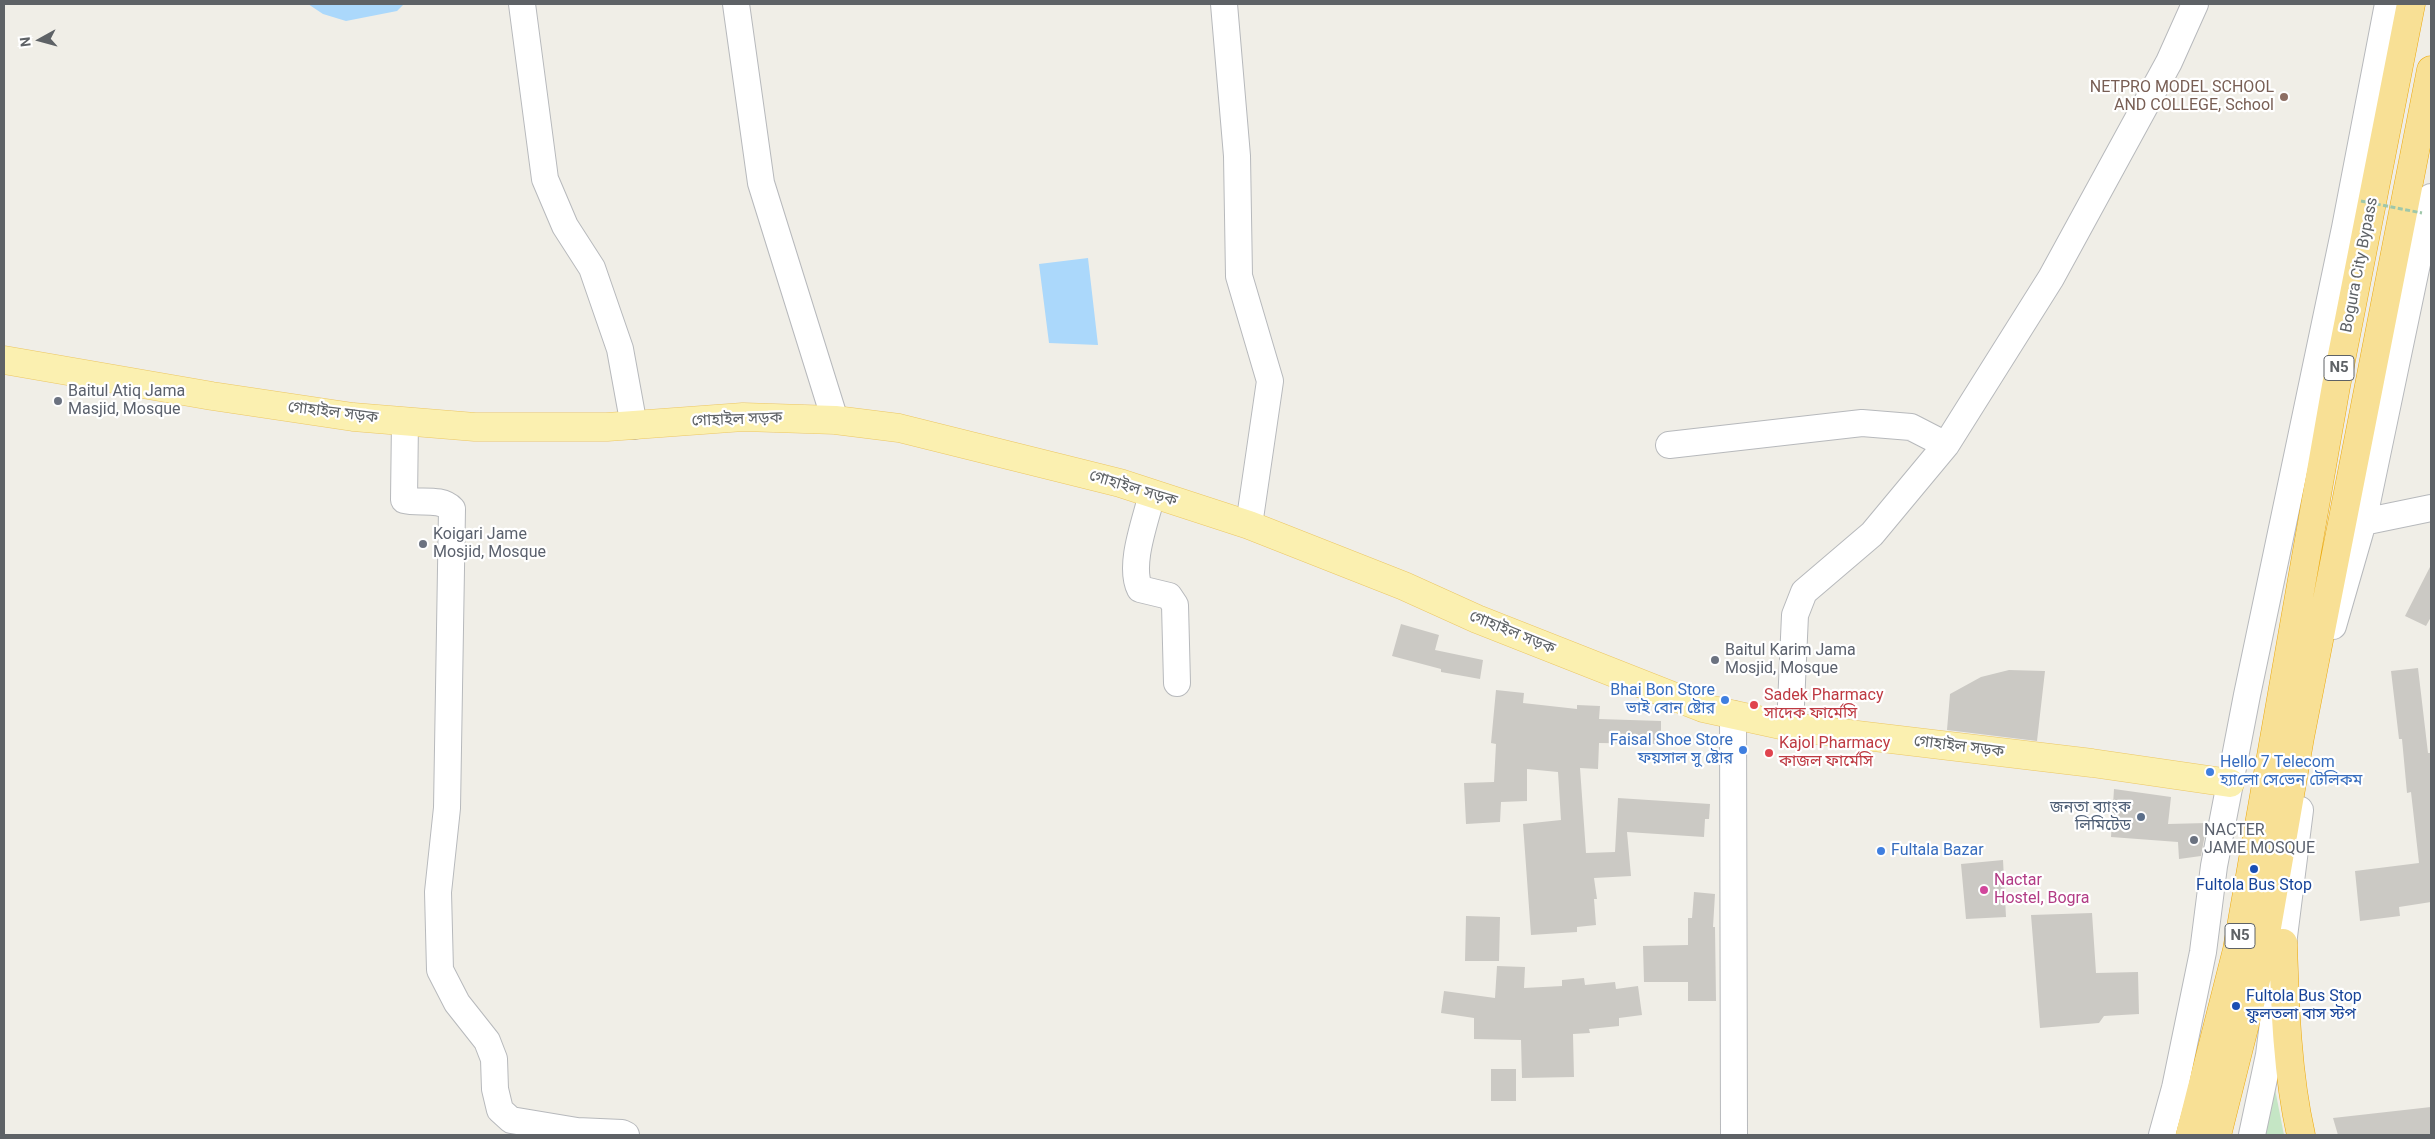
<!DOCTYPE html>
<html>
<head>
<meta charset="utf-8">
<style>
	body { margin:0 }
	#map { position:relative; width:2435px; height:1139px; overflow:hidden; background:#f0eee7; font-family:Roboto,sans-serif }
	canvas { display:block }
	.frame { position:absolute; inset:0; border:5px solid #5e6266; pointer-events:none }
	.north { position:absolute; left:15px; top:15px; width:50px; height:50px; -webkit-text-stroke:4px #fff; paint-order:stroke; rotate:263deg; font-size:14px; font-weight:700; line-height:20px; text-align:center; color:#5e6266 }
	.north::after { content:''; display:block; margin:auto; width:18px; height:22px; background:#5e6266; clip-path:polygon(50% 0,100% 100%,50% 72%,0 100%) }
</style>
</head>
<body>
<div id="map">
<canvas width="2435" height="1139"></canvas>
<div class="frame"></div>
<div class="north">N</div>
</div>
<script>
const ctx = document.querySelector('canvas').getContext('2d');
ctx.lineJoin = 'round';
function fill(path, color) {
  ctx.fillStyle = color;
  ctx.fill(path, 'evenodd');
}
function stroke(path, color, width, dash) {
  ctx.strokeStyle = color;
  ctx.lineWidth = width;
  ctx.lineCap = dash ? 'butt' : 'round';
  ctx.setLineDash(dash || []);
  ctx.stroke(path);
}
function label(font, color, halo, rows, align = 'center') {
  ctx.font = font + ' Roboto,"Noto Sans Bengali",sans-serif';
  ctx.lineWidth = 4.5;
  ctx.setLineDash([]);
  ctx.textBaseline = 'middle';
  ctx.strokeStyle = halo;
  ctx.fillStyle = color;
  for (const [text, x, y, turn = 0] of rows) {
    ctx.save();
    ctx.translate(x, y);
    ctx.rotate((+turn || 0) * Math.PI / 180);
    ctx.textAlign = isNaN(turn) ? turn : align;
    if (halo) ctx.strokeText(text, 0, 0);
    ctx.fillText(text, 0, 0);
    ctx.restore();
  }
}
fill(new Path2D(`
	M2274,1084L2284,1135H2260Z`), '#c5e6c5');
fill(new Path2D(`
	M308,4H404L397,11L346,21L323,14Z
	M1088,258L1098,345L1049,343L1039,264Z`), '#abd8fb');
fill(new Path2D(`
	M2431,565V617L2426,626L2405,616Z
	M1401,624L1439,635L1435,650L1483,660L1480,679L1441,672V669L1392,656Z
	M2418,668L2428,753H2431V902L2399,907L2400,916L2360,921L2355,871L2419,863L2411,792L2407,793L2402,739H2399L2391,671Z
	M2009,670L2045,671L2037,741L1947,730L1950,694L1981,677Z
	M1496,690L1524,693L1523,703L1577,709V705L1600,706L1599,719L1661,721V744L1599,743L1598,769L1580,768L1586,853L1615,852L1618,798L1710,804L1709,819H1705L1704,837L1627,832L1631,876L1594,878L1597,899H1594L1596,925L1577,927V932L1531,935L1523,824L1561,820L1558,772L1527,769V801L1501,802L1500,822L1466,824L1464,783L1494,782L1496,744L1491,743Z
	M2114,789L2171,797L2168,824L2207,823L2201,856L2179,859L2178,842L2111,837Z
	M2003,860L2006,917L1966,919L1961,864Z
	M1694,892L1715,894L1713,927H1715L1716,1001H1688V982H1644L1643,946L1688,945V918H1692Z
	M2092,913L2096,973L2138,972L2139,1014L2104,1016L2099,1023L2040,1028L2031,915Z
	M1466,916L1500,917L1499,961H1465Z
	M1497,966L1525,967L1524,988L1562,986V980L1584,978L1585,985L1615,982L1616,989L1638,986L1642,1015L1619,1018V1026L1589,1029L1590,1033L1573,1034L1574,1077L1522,1078L1521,1040L1474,1039V1018L1441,1013L1444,991L1495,998Z
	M1491,1069H1516V1101H1491Z
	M2431,1107V1135H2338L2333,1118Z`), '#cbc9c4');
const minor = new Path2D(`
	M522,4L545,179L565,226L592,268L620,349L634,426
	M736,4L761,183L835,420
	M1224,4L1237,156L1239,276L1270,381L1249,525
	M405,421L404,500C419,504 441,497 452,509L447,808L438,892L440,970L457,1003L487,1041L494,1059L495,1089L500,1110L511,1120L577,1131L622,1133L626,1135
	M1669,445L1862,423L1911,427L1946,445
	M1152,494C1146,520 1128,565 1140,589L1169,596L1175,605L1177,683
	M2363,522L2431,508
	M2333,626L2363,522L2431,197
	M1733,714L1734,1135
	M1790,727L1795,615L1804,592L1872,534L1946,445L2051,278L2169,62L2195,4
	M2162,1135L2175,1088L2203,952L2214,866L2247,695L2345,228L2388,4
	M2252,1135L2269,1055L2300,810`);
const major = new Path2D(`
	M4,360L212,396L353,417L475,427H607L743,417L835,420L899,428L1120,483L1249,525L1404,586L1477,619L1703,708L1790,727L2092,763L2230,783`);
const highway = new Path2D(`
	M2283,943C2285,1006 2287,1073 2301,1135
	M2190,1135L2237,950L2336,386L2411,4
	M2217,1135L2262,956L2300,737L2431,70`);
stroke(minor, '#b7b9bc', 28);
stroke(major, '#ebc664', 29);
stroke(highway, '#eba70b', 29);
stroke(minor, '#fff', 26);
stroke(major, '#fbf0b0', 28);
stroke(highway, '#f8e095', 28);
stroke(new Path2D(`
	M2361,201L2422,213`), '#9ec7aa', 3, [5, 2.5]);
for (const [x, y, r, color] of [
	[2284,97,5,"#8d6e63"],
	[58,401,5,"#6b7280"],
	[423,544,5,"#6b7280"],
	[1715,660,5,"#6b7280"],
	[1725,700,5,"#3f7fe0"],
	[1754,705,5,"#e0444e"],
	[1743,750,5,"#3f7fe0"],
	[1769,753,5,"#e0444e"],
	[2210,772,5,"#3f7fe0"],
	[2141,817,5,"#5c6f8a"],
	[2194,840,5,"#6b7280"],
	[1881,851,5,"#3f7fe0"],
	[2254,869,5,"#1a4fb4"],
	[1984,890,5,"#d1479c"],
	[2236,1006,5,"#1a4fb4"]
]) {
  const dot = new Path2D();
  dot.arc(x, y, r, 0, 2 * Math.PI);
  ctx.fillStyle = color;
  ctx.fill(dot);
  stroke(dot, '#fff', 2);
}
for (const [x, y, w] of [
	[2339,368,30],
	[2240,936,30]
]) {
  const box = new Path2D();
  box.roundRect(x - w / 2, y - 12.5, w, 25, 4);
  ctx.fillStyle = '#fff';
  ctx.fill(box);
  stroke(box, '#5e6266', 1);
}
label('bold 15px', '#5e6266', null, [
	["N5",2339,368],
	["N5",2240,936]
]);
label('16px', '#785e54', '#fff', [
	["NETPRO MODEL SCHOOL",2274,88],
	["AND COLLEGE, School",2274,106]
], 'right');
label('16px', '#5e6266', '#fff', [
	["Bogura City Bypass",2360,265,-79],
	["গোহাইল সড়ক",333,413,7],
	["গোহাইল সড়ক",737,420,-2],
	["গোহাইল সড়ক",1133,489,17],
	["গোহাইল সড়ক",1512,633,22],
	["গোহাইল সড়ক",1959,747,7]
]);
label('16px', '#5b616d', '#fff', [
	["Baitul Atiq Jama",68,392],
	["Masjid, Mosque",68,410],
	["Koigari Jame",433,535],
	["Mosjid, Mosque",433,553],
	["Baitul Karim Jama",1725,651],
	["Mosjid, Mosque",1725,669],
	["NACTER",2204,831],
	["JAME MOSQUE",2204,849]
], 'left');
label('16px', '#366cbe', '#fff', [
	["Bhai Bon Store",1715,691],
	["ভাই বোন ষ্টোর",1715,709],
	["Faisal Shoe Store",1733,741],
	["ফয়সাল সু ষ্টোর",1733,759],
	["Hello 7 Telecom",2220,763,"left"],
	["হ্যা‌লো সে‌ভেন টে‌লিকম",2220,781,"left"],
	["Fultala Bazar",1891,851,"left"]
], 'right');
label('16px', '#be3a42', '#fff', [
	["Sadek Pharmacy",1764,696],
	["সাদেক ফার্মেসি",1764,714],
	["Kajol Pharmacy",1779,744],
	["কাজল ফার্মেসি",1779,762]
], 'left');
label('16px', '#4e5e75', '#fff', [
	["জনতা ব্যাংক",2131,808],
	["লিমিটেড",2131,826]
], 'right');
label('16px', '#b23c85', '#fff', [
	["Nactar",1994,881],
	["Hostel, Bogra",1994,899]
], 'left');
label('16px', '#164399', '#fff', [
	["Fultola Bus Stop",2254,886],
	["Fultola Bus Stop",2246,997,"left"],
	["ফুলতলা বাস স্টপ",2246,1015,"left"]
]);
</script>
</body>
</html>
